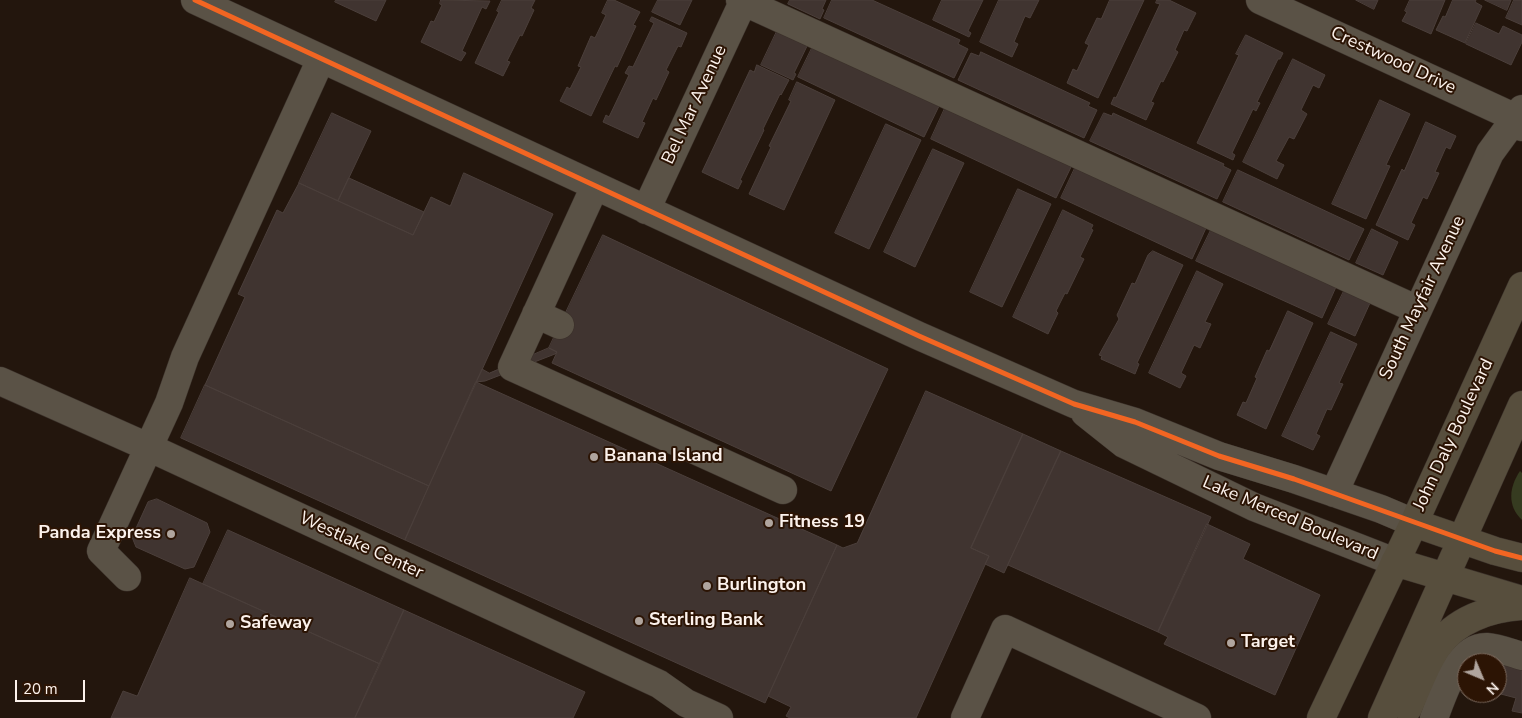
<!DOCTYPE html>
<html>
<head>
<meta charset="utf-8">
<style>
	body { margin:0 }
	#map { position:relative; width:1522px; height:718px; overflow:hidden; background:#23160d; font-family:"Nunito Sans",sans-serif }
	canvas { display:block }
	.north { position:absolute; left:1457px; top:653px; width:50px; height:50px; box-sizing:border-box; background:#2c1404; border:1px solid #7f6d61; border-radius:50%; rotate:135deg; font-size:14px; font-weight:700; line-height:20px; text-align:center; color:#fcf2ec }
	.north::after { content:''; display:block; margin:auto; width:18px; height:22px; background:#b0a59e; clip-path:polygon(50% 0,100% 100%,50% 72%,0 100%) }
	.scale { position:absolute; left:15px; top:680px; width:70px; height:22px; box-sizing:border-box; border:2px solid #fcf2ec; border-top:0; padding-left:6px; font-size:15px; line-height:18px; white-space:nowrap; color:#fcf2ec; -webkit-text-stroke:4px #2c1404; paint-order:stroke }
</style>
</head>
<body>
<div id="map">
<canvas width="1522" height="718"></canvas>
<div class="north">N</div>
<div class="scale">20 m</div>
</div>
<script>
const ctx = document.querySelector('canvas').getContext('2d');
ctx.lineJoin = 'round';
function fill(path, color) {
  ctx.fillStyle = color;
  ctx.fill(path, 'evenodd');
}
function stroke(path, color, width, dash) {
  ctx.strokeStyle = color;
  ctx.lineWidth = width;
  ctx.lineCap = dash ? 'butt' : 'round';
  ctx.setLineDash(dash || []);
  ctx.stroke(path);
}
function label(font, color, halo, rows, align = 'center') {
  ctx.font = font + ' "Nunito Sans",sans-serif';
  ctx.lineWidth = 4;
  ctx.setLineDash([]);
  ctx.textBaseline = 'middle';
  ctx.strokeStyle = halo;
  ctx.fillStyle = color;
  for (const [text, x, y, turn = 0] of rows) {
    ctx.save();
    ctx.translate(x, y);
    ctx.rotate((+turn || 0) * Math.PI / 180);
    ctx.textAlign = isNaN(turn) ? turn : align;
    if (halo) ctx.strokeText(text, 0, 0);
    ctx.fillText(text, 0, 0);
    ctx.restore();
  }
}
fill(new Path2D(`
	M1520,471L1522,473V520C1507,506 1509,487 1520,471Z`), '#363b20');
const building = new Path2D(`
	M336,0H386L376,21L335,2Z
	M441,0L490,1L486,9L482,7L462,51L466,53L461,61L421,42L431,21L434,22L442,5L440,4Z
	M502,0H535L531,8L534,10L522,36L520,35L507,61L510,62L503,76L475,63L499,12L497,11Z
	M608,0H614L640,12L633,25L636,26L617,67L615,66L591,116L560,101L567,87L570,89L581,67L578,66L591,36L595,38L606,15L602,13Z
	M658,0H692L680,25L652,12Z
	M790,0H826L822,9L824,10L820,19L788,4Z
	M832,0H872L960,40L958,44L968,49L954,78L824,18Z
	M942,0H983L968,31L971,33L969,37L933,20Z
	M999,0H1039L1030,18L1025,16L1014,42L1018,44L1012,57L980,42Z
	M1110,0H1144L1098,98L1067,83L1073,69L1077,71L1089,45L1085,43L1097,18L1101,19Z
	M1157,0H1169L1196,13L1187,31L1184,30L1175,50L1178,52L1163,82L1161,81L1151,102L1154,103L1146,120L1111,104L1114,97L1116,98L1160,4L1156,3Z
	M1356,0H1378L1374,9Z
	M1410,0H1445L1431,34L1402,21L1407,12L1405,11Z
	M1453,0H1476L1475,2L1482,6L1465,43L1436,30L1443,16L1445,17Z
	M1485,0H1511L1507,10Z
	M1514,0H1522V25L1506,18Z
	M652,17L687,33L681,47L678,46L666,70L669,72L656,100L653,98L642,122L645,123L638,138L603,122L606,115L609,117L629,75L625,73L629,66L633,67L654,23L650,21Z
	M1476,23L1499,34L1503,26L1522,35V42L1511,65L1466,44Z
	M779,27L809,42L794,73L796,74L793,80L761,65Z
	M1246,35L1283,53L1280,59H1278L1257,102L1260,103L1256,111L1253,109L1232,153L1235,155L1233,160L1197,143L1239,55L1236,54Z
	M813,46L940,104L924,137L798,77Z
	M981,52L1090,103L1088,106L1097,110L1084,138L958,80L971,53L979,56Z
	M1293,59L1325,75L1319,88L1313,85L1301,110L1307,114L1294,139L1289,137L1276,161L1284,165L1277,179L1243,162Z
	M757,65L789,80L781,95L780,94L763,129L764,130L740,180L742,181L738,189L702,172L750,70L754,72Z
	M797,82L835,100L784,210L749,194L771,147L769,146L791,101L789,100Z
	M1380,100L1410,114L1386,165L1390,166L1366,219L1332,204Z
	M946,106L1072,165L1056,198L931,139Z
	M332,113L371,131L338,201L299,183Z
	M1104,113L1112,116L1113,113L1224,164L1223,166L1231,170L1217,199L1090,141Z
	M1426,122L1456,136L1450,149L1446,147L1435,172L1439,173L1427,199L1423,197L1411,223L1415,225L1408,240L1376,225L1402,169L1404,171Z
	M886,124L921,140L869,249L835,233Z
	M933,149L964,163L915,267L884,252Z
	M1076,166L1206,228L1192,259L1061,198Z
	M1238,170L1364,229L1349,260L1223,202Z
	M464,173L553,214L429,486L205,385L245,297L238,294L277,210L283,213L299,183L413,235L431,197L450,206Z
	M349,178L424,212L413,235L338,201Z
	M1018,189L1051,204L1002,307L970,292Z
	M1063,210L1093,225L1091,229L1093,230L1080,257L1084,259L1067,294L1065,293L1056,311L1058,313L1048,334L1013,317Z
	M1372,229L1398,242L1383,275L1356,263Z
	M1211,230L1336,287L1322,318L1196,261Z
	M603,235L888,369L831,491L552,363L557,352L549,348Z
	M1153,251L1183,265L1137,363L1139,364L1135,374L1101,359L1102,356L1099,355L1119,319L1117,315L1132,283L1135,284L1148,255Z
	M1197,271L1223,284L1205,322L1211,324L1200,348L1194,345L1181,373L1186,376L1180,388L1149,373Z
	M1344,291L1370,303L1355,336L1328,324Z
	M1288,311L1313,323L1266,429L1237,415L1243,402L1246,403L1257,378L1255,377L1267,350L1269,351Z
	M1331,332L1357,344L1339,383L1343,384L1331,410L1327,409L1316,434L1320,436L1313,450L1282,436Z
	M549,348L557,352L555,354L485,381L476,382L482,369L489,373Z
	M476,382L837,545L765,703L405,540Z
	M205,385L429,486L405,540L181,438Z
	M926,391L1023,434L971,548L989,556L916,718H790L786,716L791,707L768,696L837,545L843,548L857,543Z
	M1023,434L1061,451L1004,573L985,564L989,556L971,548Z
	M1061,451L1211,517L1158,632L1008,565Z
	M157,499L207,523L210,532L194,567L185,569L136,547L132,537L148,502Z
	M1207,524L1250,544L1243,559L1320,595L1275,695L1164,644L1168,637L1158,632Z
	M228,530L404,610L380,664L203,584Z
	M190,578L380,664L355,718H111L123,691L137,696Z
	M404,610L585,692L573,718H355Z
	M1483,655L1522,663V713L1512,711L1516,698L1497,693V663H1481Z`);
fill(building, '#403430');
stroke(building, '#4b3f3b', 1);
const minor = new Path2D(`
	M195,0L919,336L1074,404L1135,422L1219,456L1294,479L1381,509L1414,523
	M740,0L1418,310
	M1260,0L1516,118L1522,127
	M595,186L512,367L783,490
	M646,210L744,0
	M536,314L560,325
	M0,381L148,447L659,684L686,703L719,718
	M1085,413L1124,444L1254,507L1395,562
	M1334,493L1490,153L1522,109
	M127,577L101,551L169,403L185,357L321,59
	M965,718L1005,629L1197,718
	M1434,718C1443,695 1457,646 1487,647C1499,648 1511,653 1522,656`);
const major = new Path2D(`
	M1414,523L1495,551L1522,558
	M1395,562L1522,600
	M1408,708C1417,688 1424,666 1437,647C1455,620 1490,608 1522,606
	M1321,718L1414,523L1522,286
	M1382,718L1522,405`);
stroke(minor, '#3b312a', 29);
stroke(major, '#3b312a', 29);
stroke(minor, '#5a5246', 28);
stroke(major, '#574e3d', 28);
stroke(new Path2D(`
	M195,0L919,336L1074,404L1135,422L1219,456L1294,479L1495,551L1522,558`), '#f26522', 5);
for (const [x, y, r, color] of [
	[594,457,5,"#b0a59e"],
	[769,523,5,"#b0a59e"],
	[171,534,5,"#b0a59e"],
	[707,586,5,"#b0a59e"],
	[639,621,5,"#b0a59e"],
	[230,624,5,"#b0a59e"],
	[1231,643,5,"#b0a59e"]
]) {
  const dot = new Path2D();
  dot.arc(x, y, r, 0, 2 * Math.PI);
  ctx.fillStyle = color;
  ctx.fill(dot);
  stroke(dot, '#2c1404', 2);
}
label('18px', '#fcf2ec', '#2c1404', [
	["Crestwood Drive",1393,61,25],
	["Bel Mar Avenue",695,105,-65],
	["South Mayfair Avenue",1423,298,-65],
	["John Daly Boulevard",1454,435,-65],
	["Lake Merced Boulevard",1290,519,23],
	["Westlake Center",361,546,25]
]);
label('bold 18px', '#fcf2ec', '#2c1404', [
	["Banana Island",604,457],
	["Fitness 19",779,523],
	["Panda Express",161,534,"right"],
	["Burlington",717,586],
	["Sterling Bank",649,621],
	["Safeway",240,624],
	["Target",1241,643]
], 'left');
</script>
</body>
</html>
